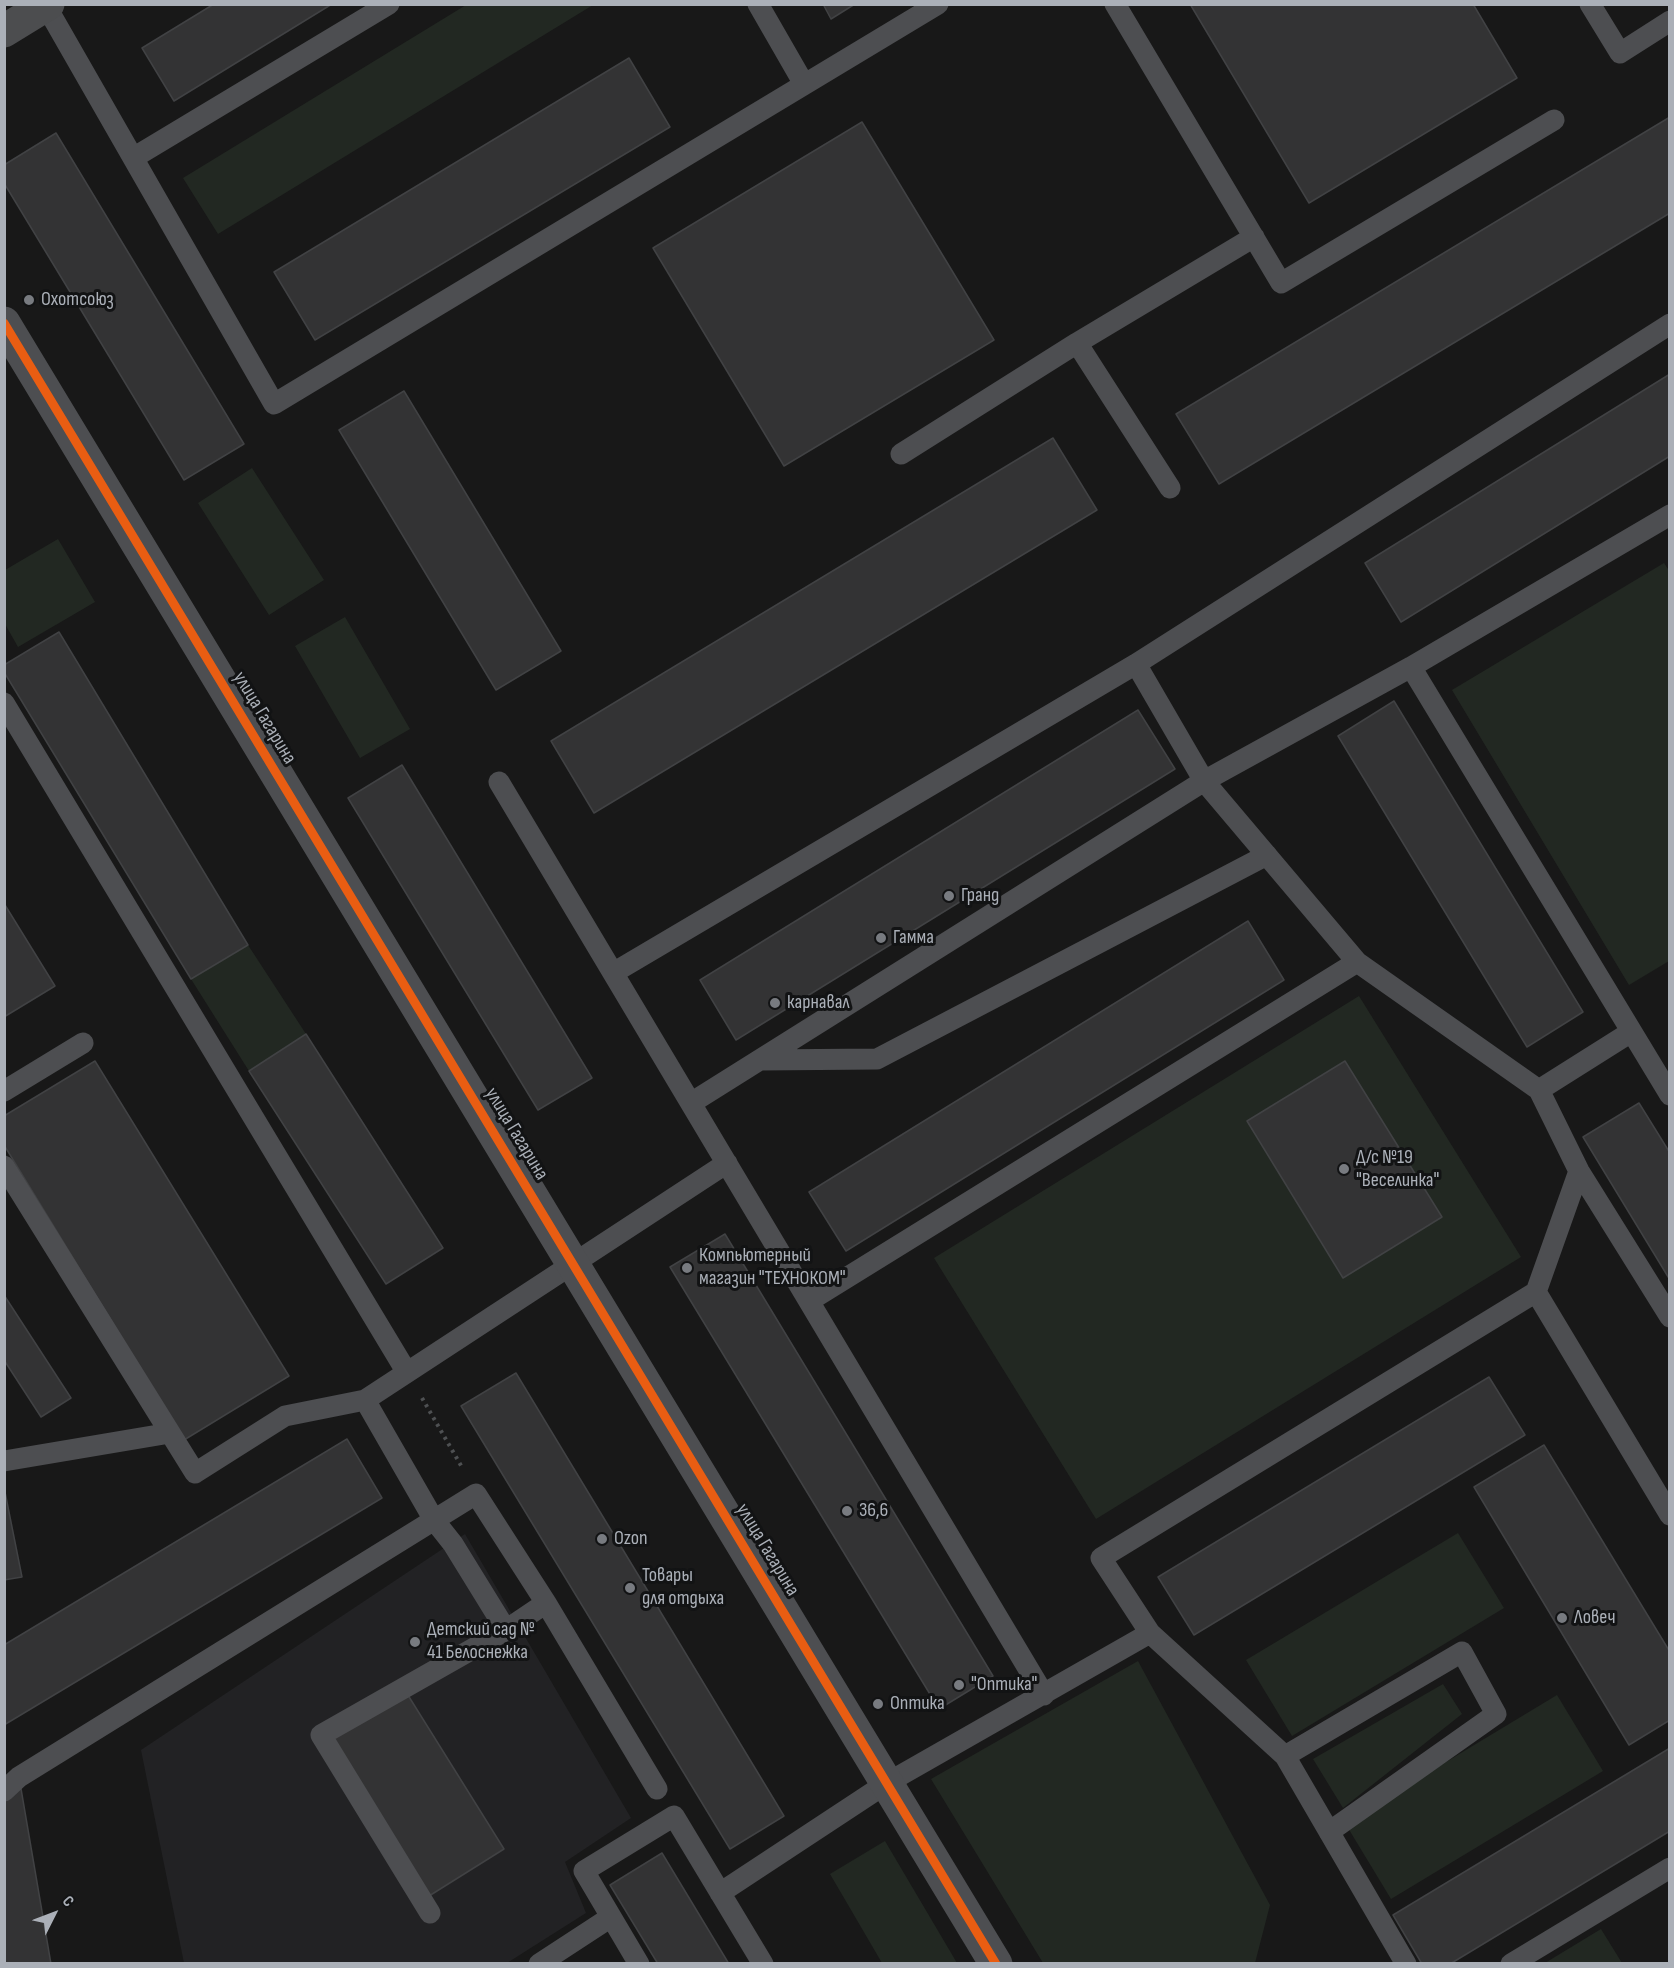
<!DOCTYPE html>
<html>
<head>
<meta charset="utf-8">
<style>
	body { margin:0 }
	#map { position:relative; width:1674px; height:1968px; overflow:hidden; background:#181818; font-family:"Sofia Sans Condensed",sans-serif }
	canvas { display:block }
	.frame { position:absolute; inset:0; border:6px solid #abb0b8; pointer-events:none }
	.north { position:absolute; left:24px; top:1884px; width:60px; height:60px; -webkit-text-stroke:4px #121314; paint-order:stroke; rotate:48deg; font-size:16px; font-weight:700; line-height:24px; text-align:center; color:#abb0b8 }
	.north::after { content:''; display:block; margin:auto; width:21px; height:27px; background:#abb0b8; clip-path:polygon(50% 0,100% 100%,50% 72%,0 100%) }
</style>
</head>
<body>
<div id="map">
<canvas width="1674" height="1968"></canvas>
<div class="frame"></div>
<div class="north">С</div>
</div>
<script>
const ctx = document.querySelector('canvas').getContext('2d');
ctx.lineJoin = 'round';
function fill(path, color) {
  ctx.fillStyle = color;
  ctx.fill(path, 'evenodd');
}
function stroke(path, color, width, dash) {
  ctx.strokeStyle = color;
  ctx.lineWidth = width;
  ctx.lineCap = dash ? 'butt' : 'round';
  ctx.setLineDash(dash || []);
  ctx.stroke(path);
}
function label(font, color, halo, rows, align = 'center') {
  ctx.font = font + ' "Sofia Sans Condensed",sans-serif';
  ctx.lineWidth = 6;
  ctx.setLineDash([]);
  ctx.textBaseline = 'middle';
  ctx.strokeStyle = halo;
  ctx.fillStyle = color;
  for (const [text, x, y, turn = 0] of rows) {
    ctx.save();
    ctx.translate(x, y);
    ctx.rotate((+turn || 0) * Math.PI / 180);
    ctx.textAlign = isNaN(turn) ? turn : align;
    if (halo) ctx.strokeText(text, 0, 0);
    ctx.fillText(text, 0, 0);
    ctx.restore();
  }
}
fill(new Path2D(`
	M465,1534L631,1818L565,1862L586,1913L507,1963H184L141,1750Z`), '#222224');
fill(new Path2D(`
	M466,5H593L218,234L183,178Z
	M252,468L324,580L269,615L198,503Z
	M58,539L95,602L18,647L5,624V570Z
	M1664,563L1670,572L1669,961L1629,985L1452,690Z
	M345,617L410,729L360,758L295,646Z
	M248,945L306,1034L249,1071L191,979Z
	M1359,996L1521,1257L1096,1519L934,1258Z
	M1458,1533L1504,1608L1292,1736L1246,1660Z
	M1138,1661L1270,1905L1255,1963H1043L931,1779Z
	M1443,1684L1462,1714L1343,1808L1313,1759Z
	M1557,1695L1603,1771L1391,1899L1345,1823Z
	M885,1841L957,1963H882L830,1874Z
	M1601,1929L1622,1963H1545Z`), '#222822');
const building = new Path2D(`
	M214,4H332L174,101L142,48Z
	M823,4H855L831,19Z
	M1190,4H1473L1517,78L1309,203Z
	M629,58L670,127L315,340L274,272Z
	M1670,117V213L1219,484L1176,414Z
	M862,122L994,340L784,466L653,248Z
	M56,133L244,444L184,480L4,183V165Z
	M1670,374V456L1401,622L1365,563Z
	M404,391L561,651L496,690L339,430Z
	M1053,438L1097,510L594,813L551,741Z
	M59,632L248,945L191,979L4,672V665Z
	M1394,701L1583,1012L1527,1047L1338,736Z
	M1138,710L1175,769L736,1040L700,980Z
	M402,765L592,1078L538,1110L348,798Z
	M5,905L55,986L4,1017V906Z
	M1248,921L1284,980L846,1251L809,1192Z
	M306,1034L443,1248L386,1284L249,1071Z
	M95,1061L289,1376L184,1440L4,1145V1116Z
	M1345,1061L1442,1217L1343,1278L1247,1121Z
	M1639,1103L1670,1153V1280L1583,1137Z
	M725,1234L993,1676L939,1709L670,1267Z
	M4,1295L71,1398L41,1417L4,1360Z
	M516,1373L784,1816L730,1849L461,1406Z
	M1489,1377L1525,1435L1194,1635L1158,1577Z
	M347,1439L382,1498L4,1725V1645Z
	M1544,1445L1670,1652V1720L1629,1745L1474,1487Z
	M4,1487L22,1577L4,1580Z
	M406,1692L504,1849L429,1896L331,1739Z
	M1670,1748V1831L1450,1964H1422L1393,1915Z
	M19,1777L51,1964H4V1778Z
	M662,1853L729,1964H658L610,1885Z`);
fill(building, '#333334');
stroke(building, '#414244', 1.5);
stroke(new Path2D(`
	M422,1398L463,1469`), '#4e5052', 4, [3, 4.5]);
stroke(new Path2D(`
	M758,4L804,84
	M1115,4L1281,283L1554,120
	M1590,4L1620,53L1670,21
	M46,6L274,404L938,4
	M133,158L389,4
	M1077,343L1170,488
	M901,454L1077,343L1254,237
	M1136,664L1204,781L1357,962L1539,1090L1579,1171L1670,1317
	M1411,667L1670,1095
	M4,703L406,1371
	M499,782L1044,1695
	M613,973L1136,664L1670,324
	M760,1060L877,1059L1267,855
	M1539,1090L1631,1032
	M4,1091L83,1043
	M691,1103L1204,781L1411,667L1670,515
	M4,1166L195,1473L285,1416L365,1400
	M1536,1292L1579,1171
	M809,1301L1357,962
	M4,1461L170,1433
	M506,1630L453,1544L434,1520L365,1400L727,1163
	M1150,1633L1285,1756L1406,1964
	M1285,1756L1462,1652L1496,1714L1329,1832
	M4,1791L19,1777L476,1494L546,1603L657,1789
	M720,1893L887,1783L1150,1633L1101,1558L1536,1292L1670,1515
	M430,1913L321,1735L506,1630L546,1603
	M539,1964L611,1917
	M639,1964L584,1871L674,1816L763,1964
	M1511,1964L1670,1868`), '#4d4e51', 21);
stroke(new Path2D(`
	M4,323L996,1964`), '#4d4e51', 33);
stroke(new Path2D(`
	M4,31L48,4`), '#4c4d4f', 33);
stroke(new Path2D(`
	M4,323L996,1964`), '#e95d12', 9);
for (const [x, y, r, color] of [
	[29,300,6,"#787b80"],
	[949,896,6,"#787b80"],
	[881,938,6,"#787b80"],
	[775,1003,6,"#787b80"],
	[1344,1169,6,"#787b80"],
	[687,1268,6,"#787b80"],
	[847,1511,6,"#787b80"],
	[602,1539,6,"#787b80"],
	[630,1588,6,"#787b80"],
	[1562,1618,6,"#787b80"],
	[415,1642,6,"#787b80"],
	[959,1685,6,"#787b80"],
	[878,1704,6,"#787b80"]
]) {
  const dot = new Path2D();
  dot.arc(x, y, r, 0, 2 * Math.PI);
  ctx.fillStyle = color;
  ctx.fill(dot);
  stroke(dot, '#121314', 2);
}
label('20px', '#abb0b8', '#121314', [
	["Охотсоюз",41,300],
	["Гранд",961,896],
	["Гамма",893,938],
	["карнавал",787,1003],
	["Д/с №19",1356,1158],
	["\"Веселинка\"",1356,1181],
	["Компьютерный",699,1256],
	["магазин \"ТЕХНОКОМ\"",699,1279],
	["36,6",859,1511],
	["Ozon",614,1539],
	["Товары",642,1576],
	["для отдыха",642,1599],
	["Ловеч",1574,1618],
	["Детский сад №",427,1630],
	["41 Белоснежка",427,1653],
	["\"Оптика\"",971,1685],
	["Оптика",890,1704]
], 'left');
label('20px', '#abb0b8', '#121314', [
	["улица Гагарина",264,718,59],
	["улица Гагарина",516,1134,59],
	["улица Гагарина",767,1550,59]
]);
</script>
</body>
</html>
